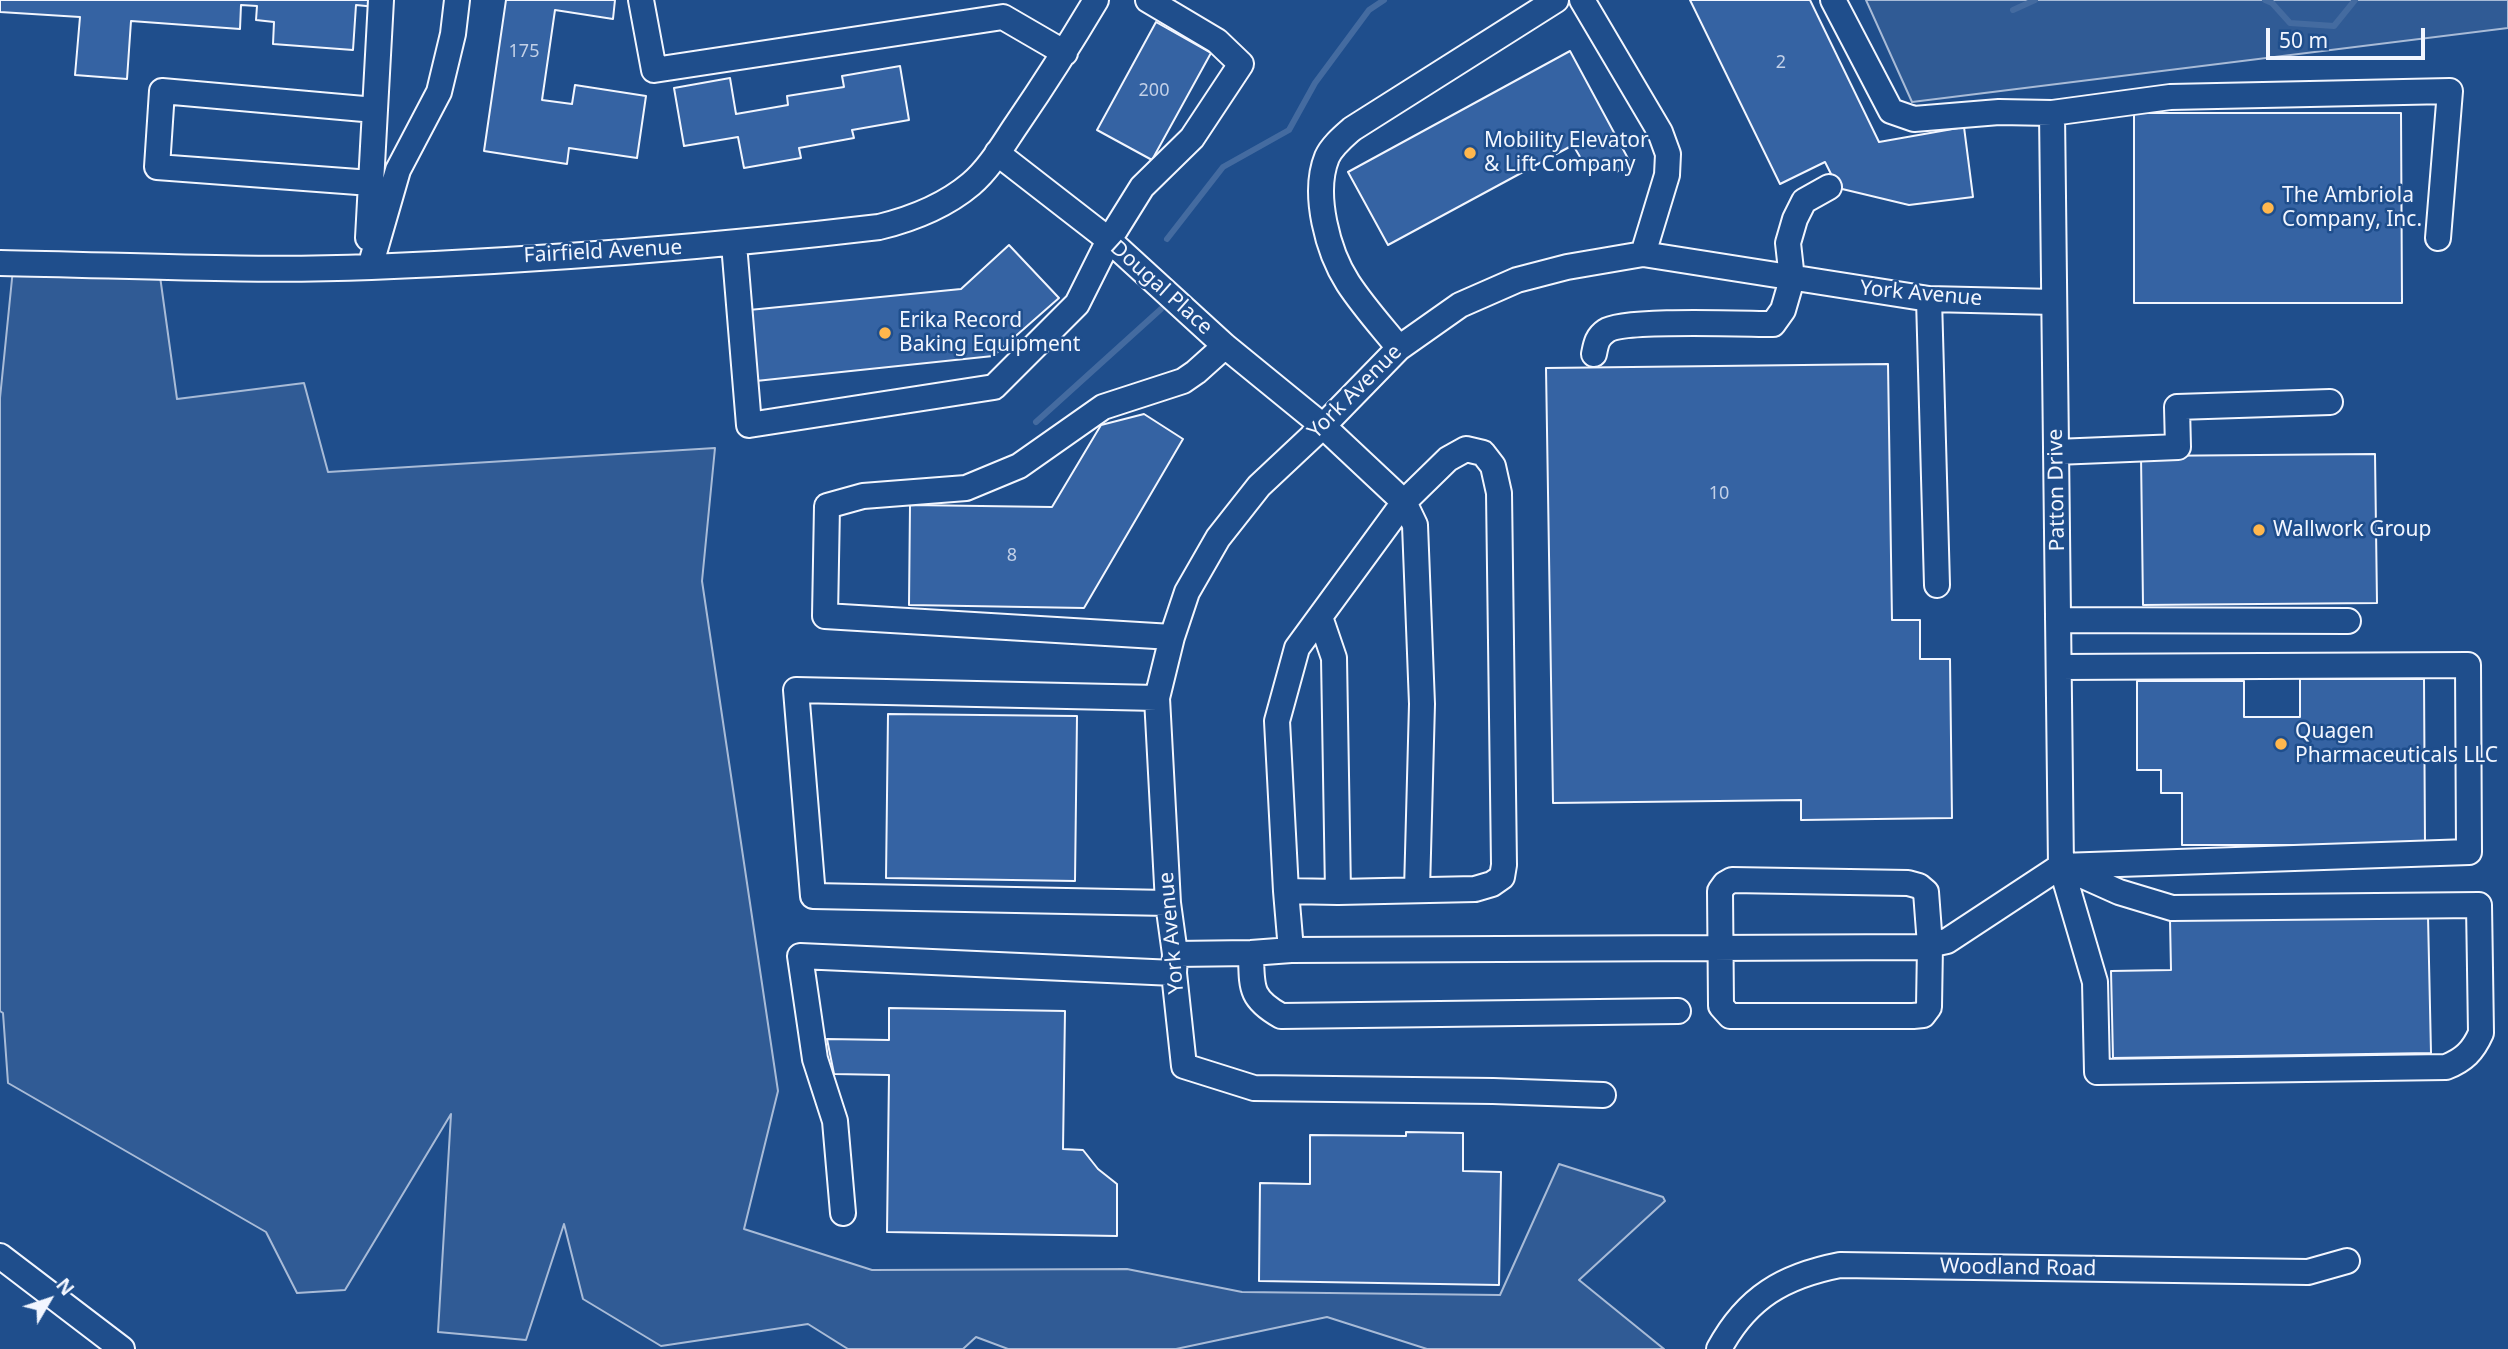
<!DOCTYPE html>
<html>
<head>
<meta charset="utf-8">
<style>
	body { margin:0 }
	#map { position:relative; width:2508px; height:1349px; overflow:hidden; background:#1f4e8c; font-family:"Noto Sans",sans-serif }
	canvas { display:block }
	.north { position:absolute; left:14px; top:1265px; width:70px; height:70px; -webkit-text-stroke:5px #1f4e8c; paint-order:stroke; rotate:51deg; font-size:19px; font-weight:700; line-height:28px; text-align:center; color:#f2f6ff }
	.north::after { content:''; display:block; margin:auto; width:24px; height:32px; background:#f2f6ff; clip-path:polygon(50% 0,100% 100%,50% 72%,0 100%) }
	.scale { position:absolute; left:2266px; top:28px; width:159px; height:32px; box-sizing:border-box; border:4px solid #f2f6ff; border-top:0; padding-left:9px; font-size:21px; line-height:24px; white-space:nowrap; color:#f2f6ff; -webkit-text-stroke:5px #1f4e8c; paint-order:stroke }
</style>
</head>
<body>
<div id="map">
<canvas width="2508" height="1349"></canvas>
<div class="north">N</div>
<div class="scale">50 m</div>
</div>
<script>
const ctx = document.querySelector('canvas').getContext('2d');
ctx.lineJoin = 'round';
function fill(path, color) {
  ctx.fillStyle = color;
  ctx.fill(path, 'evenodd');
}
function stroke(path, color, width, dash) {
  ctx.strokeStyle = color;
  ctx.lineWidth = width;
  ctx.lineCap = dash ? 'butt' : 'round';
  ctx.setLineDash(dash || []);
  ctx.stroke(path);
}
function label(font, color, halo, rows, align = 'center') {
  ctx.font = font + ' "Noto Sans",sans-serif';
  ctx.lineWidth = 5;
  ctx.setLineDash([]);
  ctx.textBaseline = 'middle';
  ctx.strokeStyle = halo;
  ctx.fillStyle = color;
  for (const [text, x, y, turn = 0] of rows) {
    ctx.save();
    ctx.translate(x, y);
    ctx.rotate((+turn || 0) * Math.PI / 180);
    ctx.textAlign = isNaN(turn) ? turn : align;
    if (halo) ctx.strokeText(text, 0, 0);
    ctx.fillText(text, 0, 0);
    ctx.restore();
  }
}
const built = new Path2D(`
	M1866,0H2508V28L1912,102Z
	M14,259L159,269L177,399L304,383L328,472L715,448L702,581L778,1091L744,1229L872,1270L1127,1269L1242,1292L1500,1295L1559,1164L1663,1197L1665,1201L1579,1280L1664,1349H1427L1327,1317L1176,1349H1008L976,1337L963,1349H848L808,1324L661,1346L583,1299L564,1224L526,1340L438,1332L451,1114L345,1290L297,1293L266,1232L8,1083L3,1013L0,1011V398Z`);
fill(built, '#305b95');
stroke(built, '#a8bbd7', 2);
stroke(new Path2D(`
	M2265,0L2272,3L2290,23L2334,26L2355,0
	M2013,10L2035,0
	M1167,239L1223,167L1289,130L1315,83L1369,10L1384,0
	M1036,422L1161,309`), '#446ba0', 6);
const building = new Path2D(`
	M0,0H376V7L356,5L353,50L273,44L274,22L256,20L257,6L241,5L240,29L131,21L127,79L75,75L80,17L0,12Z
	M506,0H615L613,19L555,10L542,100L572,104L575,85L646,96L637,158L569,148L567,164L484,151Z
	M1690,0H1810L1879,142L1964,127L1973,197L1909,205L1838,188L1825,162L1780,184Z
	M1156,22L1211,53L1152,160L1097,130Z
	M1570,51L1631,164L1616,172L1583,162L1573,145L1388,245L1348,172Z
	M900,66L909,120L852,130L854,138L799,148L801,158L744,168L738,137L684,146L674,88L730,78L736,114L788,105L787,96L844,87L842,76Z
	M2134,113H2401L2402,303H2134Z
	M1009,245L1059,298L993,356L756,381L749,310L961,289Z
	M1888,364L1892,620H1920V659H1950L1952,818L1801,820V800L1553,803L1546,368Z
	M1144,414L1183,439L1084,608L909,605L910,505L1052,507L1101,425Z
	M2375,454L2377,603L2143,605L2141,456Z
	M2300,679H2424L2425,845H2182V793H2161V770H2137V681H2244V717H2300Z
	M888,714L1077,716L1075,881L886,878Z
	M2428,916L2431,1053L2113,1058L2111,971L2171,970L2170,920Z
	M889,1008L1065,1011L1063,1149L1083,1150L1098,1169L1117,1184V1236L887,1232L889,1075L834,1074L827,1039L889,1040Z
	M1406,1132L1463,1133V1171L1501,1172L1499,1285L1259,1281L1260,1183L1310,1184V1135L1406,1136Z`);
fill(building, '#3563a3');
stroke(building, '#f2f6ff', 2);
const minor = new Path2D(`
	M641,0L654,70L1003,17L1065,53
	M1582,0L1660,132L1668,154L1667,175L1643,254
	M1833,0L1891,111L1914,119L1999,112L2052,113L2170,97L2450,91L2438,238
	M2052,113L2061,866L2095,982L2097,1072L2446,1067C2464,1060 2473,1051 2481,1033L2479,905L2172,908L2119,892L2061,866
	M997,153L1109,240L1225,346L1323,426L1404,502L1415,525L1422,704L1417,890
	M371,183L157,167L162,91L375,110
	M368,238L381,0
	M734,244L749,425L994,387L1077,304L1109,240L1142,187L1192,138L1241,64L1217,41L1148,0
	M0,263C123,265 248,272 371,267C541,260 710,247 879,227C912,219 945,206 971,184C990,168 1004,143 1017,124C1045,83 1071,42 1096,0
	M370,267L398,170L439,92L453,34L457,0
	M1929,299L1937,585
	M1399,348C1382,327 1363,306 1348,283C1328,252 1312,194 1327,157C1332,146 1343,137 1352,129L1556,0
	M1594,354C1596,344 1597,337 1606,331C1622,319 1746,324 1773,324L1783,310L1792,279L1788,243L1795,219L1804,201L1829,187
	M2056,452L2178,447L2177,407L2330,402
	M1320,617L1334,658L1338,892
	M2058,620L2348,621
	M1172,637L825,616L827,506L863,496L966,488L1019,466L1103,407L1183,381L1196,372L1225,346
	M1157,698L796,690L813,896L1168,903
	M1732,880L1908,883L1919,886L1926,892L1930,945L1929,1007L1923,1015L1913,1016H1730L1721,1006L1720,891L1725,884Z
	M1286,891L1338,892L1475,889L1492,884L1502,877L1504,865L1499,493L1493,466L1483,453L1466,449L1448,459L1404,502L1297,648L1277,721L1286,891L1291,950
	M1251,953C1252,987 1249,998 1281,1016L1678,1011
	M1175,954L1251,953L1291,950L1919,947L1947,941L2061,866L2469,852L2468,665L2059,667
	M1603,1095L1493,1091L1254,1088L1184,1066L1174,973L1175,954L1168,903L1157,698L1172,637L1187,592L1218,538L1259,486L1323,426L1399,348L1460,305L1517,280L1567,267L1643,254L1929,299L2054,302
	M843,1213L835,1121L815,1059L800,956L1174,973
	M0,1256L122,1349
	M1719,1349C1747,1297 1784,1276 1840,1265L2308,1272L2347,1261`);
stroke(minor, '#f2f6ff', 28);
stroke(minor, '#1f4e8c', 24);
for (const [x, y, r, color] of [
	[1470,153,7,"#ffb74d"],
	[2268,208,7,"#ffb74d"],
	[885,333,7,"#ffb74d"],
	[2259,530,7,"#ffb74d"],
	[2281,744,7,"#ffb74d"]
]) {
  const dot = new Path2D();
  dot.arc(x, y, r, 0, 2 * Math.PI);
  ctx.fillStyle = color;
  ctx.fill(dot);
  stroke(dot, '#1f4e8c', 2.5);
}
label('18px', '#c3d1e8', null, [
	["175",524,52],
	["2",1781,63],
	["200",1154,91],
	["10",1719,494],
	["8",1012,556]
]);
label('21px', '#f2f6ff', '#1f4e8c', [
	["Mobility Elevator",1484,141],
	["& Lift Company",1484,165],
	["The Ambriola",2282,196],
	["Company, Inc.",2282,220],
	["Erika Record",899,321],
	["Baking Equipment",899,345],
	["Wallwork Group",2273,530],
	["Quagen",2295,732],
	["Pharmaceuticals LLC",2295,756]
], 'left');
label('21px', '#f2f6ff', '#1f4e8c', [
	["Fairfield Avenue",603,252,-3],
	["Dougal Place",1161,288,42],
	["York Avenue",1921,294,5],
	["York Avenue",1355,392,-45],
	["Patton Drive",2057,490,-91],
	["York Avenue",1172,933,-95],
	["Woodland Road",2018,1268,1]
]);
</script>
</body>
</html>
